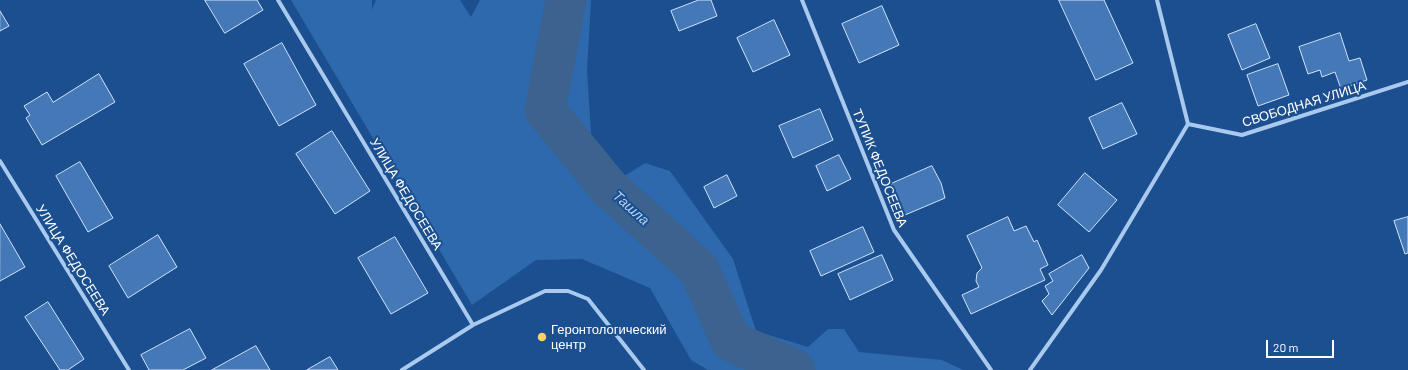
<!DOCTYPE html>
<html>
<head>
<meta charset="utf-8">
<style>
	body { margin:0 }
	#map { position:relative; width:1408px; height:370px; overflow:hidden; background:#1b4f8f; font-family:Barlow,sans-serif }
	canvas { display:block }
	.scale { position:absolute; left:1266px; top:340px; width:68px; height:18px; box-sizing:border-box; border:2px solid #fff; border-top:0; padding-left:5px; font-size:12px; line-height:14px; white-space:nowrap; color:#fff; -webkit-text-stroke:3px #1b4f8f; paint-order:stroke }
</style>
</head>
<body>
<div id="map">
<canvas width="1408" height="370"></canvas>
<div class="scale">20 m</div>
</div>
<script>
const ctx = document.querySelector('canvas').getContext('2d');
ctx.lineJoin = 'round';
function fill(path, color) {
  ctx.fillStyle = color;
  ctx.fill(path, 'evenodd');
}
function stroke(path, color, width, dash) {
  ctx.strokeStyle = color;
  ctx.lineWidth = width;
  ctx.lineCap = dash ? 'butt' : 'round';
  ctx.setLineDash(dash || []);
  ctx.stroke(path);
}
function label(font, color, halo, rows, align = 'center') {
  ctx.font = font + ' Barlow,sans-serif';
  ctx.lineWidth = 4;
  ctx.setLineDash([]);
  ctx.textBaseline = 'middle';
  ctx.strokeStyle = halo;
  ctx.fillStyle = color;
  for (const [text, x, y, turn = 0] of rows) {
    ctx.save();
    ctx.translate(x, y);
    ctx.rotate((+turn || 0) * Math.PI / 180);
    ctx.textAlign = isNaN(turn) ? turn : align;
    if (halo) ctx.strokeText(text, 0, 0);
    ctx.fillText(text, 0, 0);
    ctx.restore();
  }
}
fill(new Path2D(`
	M291,0H372V10L376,0H460L471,17L480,0H591L587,71L592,149L618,180L645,163L670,171L733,259L756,331L808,347L828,329H844L859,352L942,360L963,370H708L691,360L650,288L582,259L536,260L472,305Z`), '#2e69ad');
stroke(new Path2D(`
	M566,0L545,110L608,187L699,269L731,341L795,370`), '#3c6290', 41);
const building = new Path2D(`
	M205,0H257L263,10L225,33Z
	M699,0H711L717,16L679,31L671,11Z
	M1059,0H1104L1133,63L1096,80Z
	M882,6L899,45L859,63L842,24Z
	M0,11L9,26L0,31Z
	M774,20L790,55L753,72L737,38Z
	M1256,24L1270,58L1242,70L1228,35Z
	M1340,33L1349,61L1360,58L1367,80L1341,89L1335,72L1322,77L1320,70L1308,74L1299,47Z
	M282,43L316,105L279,126L244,64Z
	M1278,64L1289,95L1258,106L1247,75Z
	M99,74L115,102L42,145L26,118L30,115L24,106L47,92L53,102Z
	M1122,103L1137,134L1103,149L1089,118Z
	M820,109L833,140L793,158L779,126Z
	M332,131L370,191L335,214L296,154Z
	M839,155L851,179L827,191L816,166Z
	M80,162L113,218L88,232L56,176Z
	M932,166L941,183L945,198L905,215L891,184Z
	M1085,173L1117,200L1089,232L1058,205Z
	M727,175L737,196L714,208L704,187Z
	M1008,217L1014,231L1026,226L1034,242L1037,240L1048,265L1040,269L1045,280L971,314L962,295L979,287L976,281L977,273L982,268L967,236Z
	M1408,217V253L1405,254L1394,221Z
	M0,224L25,267L0,281Z
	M863,227L874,252L821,276L810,251Z
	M158,235L177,267L128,298L109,266Z
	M395,237L428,293L391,314L358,258Z
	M882,255L893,280L850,300L838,274Z
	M1082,255L1089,268L1052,315L1042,301L1049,294L1045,286L1053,281L1049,274Z
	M48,302L84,359L68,370H60L25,317Z
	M190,329L206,358L183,370H149L141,355Z
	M256,346L270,370H212Z
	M330,357L338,370H307Z`);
fill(building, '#4478b7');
stroke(building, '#cfe3fa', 1);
stroke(new Path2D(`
	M278,0L473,325
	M802,0L894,230L991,370
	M1157,0L1188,124L1242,135L1408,82
	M0,161L129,370
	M402,370L473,325L545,291H568L588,299L644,370
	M1030,370L1101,270L1188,124`), '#a9c9ee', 4);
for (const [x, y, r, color] of [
	[542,337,5,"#ffd166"]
]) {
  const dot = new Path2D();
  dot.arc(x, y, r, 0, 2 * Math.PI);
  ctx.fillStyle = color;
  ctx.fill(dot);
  stroke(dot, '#1b4f8f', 1.5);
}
label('13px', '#fff', '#1b4f8f', [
	["СВОБОДНАЯ УЛИЦА",1304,104,-17],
	["ТУПИК ФЕДОСЕЕВА",880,168,68],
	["УЛИЦА ФЕДОСЕЕВА",406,194,59],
	["УЛИЦА ФЕДОСЕЕВА",73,260,58]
]);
label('13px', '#fff', '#1b4f8f', [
	["Геронтологический",551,330],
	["центр",551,345]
], 'left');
label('italic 14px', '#b5d3f5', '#1b4f8f', [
	["Ташла",631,208,42]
]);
</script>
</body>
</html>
